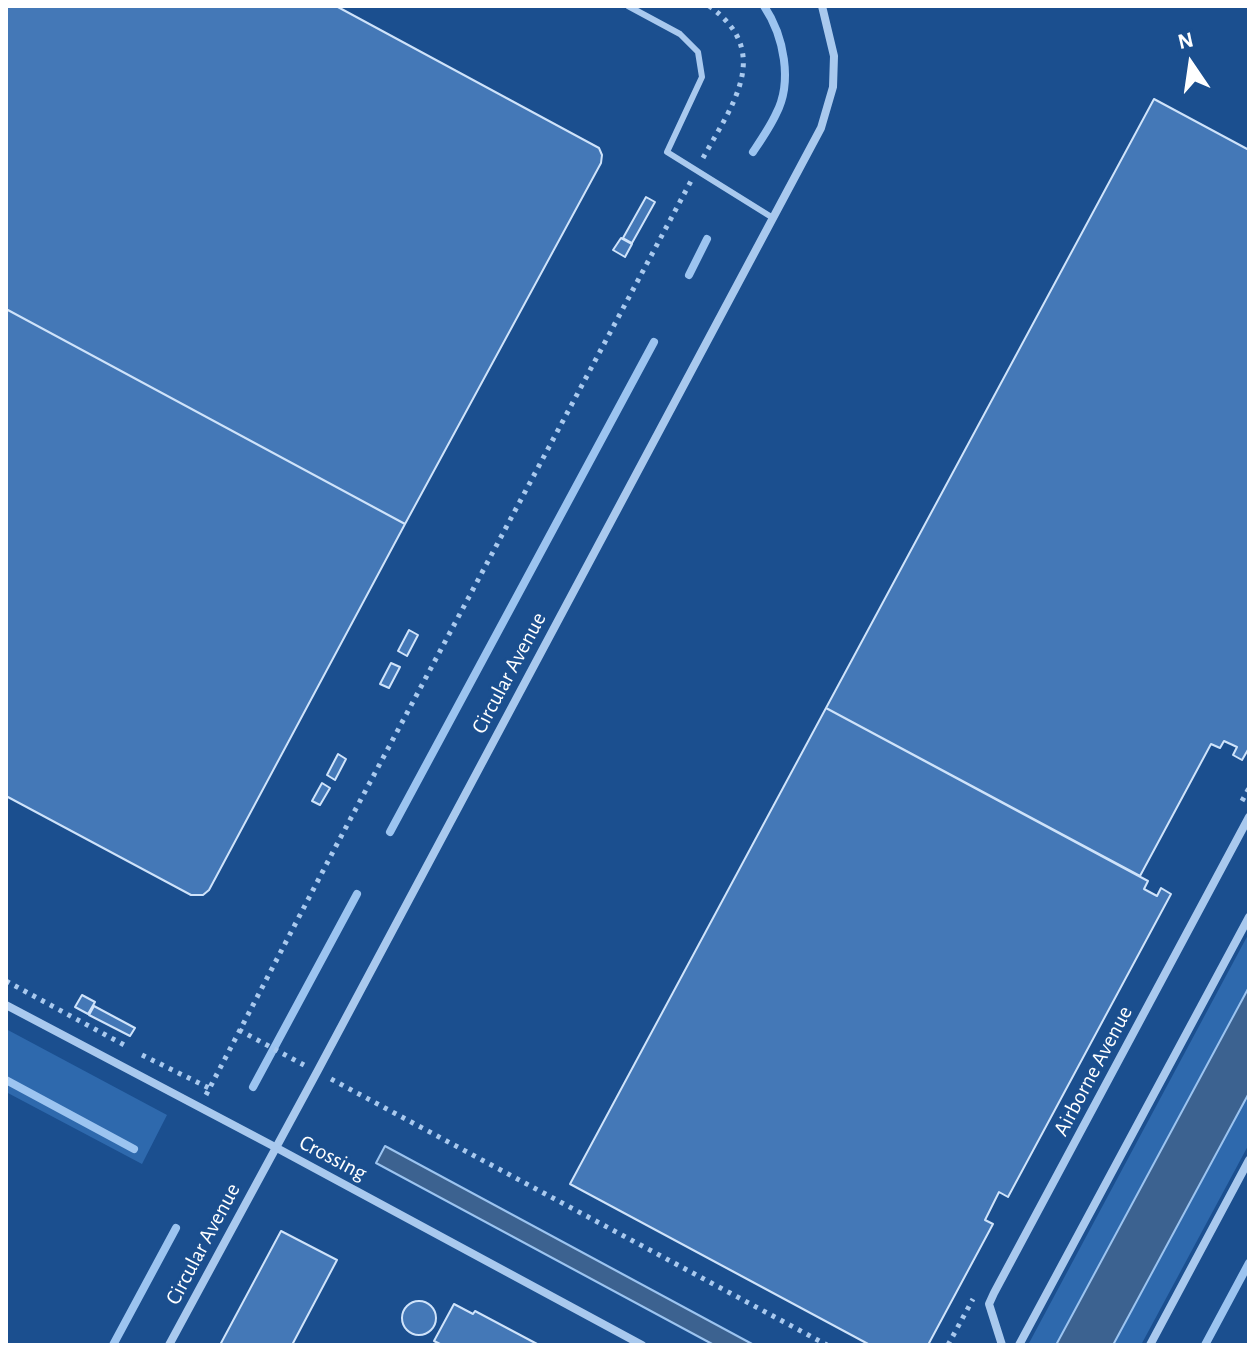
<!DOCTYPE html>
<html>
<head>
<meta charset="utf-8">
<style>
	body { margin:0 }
	#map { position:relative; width:1255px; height:1351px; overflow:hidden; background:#1b4f8f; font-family:"Alegreya Sans",sans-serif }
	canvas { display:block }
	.frame { position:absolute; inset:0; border:8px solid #fff; pointer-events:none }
	.north { position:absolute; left:1151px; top:24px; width:80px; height:80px; -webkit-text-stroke:6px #1b4f8f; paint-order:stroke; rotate:347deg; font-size:22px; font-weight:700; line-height:32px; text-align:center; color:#fff }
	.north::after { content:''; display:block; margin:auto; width:28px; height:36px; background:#fff; clip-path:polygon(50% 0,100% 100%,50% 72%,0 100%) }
</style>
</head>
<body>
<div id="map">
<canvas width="1255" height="1351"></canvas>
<div class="frame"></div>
<div class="north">N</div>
</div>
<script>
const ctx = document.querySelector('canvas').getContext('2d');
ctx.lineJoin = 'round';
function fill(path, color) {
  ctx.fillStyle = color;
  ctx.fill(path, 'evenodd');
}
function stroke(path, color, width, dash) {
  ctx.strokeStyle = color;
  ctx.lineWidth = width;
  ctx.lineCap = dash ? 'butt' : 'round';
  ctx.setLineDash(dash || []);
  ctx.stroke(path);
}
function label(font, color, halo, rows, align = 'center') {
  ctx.font = font + ' "Alegreya Sans",sans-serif';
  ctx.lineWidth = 6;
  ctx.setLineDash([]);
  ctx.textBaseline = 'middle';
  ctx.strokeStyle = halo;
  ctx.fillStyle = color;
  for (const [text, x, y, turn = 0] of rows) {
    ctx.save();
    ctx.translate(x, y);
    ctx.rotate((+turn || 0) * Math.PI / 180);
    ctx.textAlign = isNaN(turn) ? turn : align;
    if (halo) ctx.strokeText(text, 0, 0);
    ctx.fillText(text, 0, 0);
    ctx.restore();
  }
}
fill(new Path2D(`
	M1249,933V987L1056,1345H1028Z
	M6,1029L167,1115L142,1164L6,1092Z
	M1249,1093V1144L1141,1345H1113Z`), '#2e69ad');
const water = new Path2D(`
	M1249,987V1093L1113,1345H1056Z
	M385,1146L754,1345H714L376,1163Z`);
fill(water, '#3c6290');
stroke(water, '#9cc4f0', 2);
stroke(new Path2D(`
	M753,152C761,140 770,127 776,114C793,82 784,36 764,6
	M689,275L707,239
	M390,832L654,342
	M6,1080L134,1149
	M253,1087L357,894
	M113,1345L176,1228
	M1205,1345L1249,1263`), '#9cc4f0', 8);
const building = new Path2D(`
	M6,6H336L599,148L602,155L601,163L405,524L6,309Z
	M1154,99L1249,150V748L1242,760L1233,755L1237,747L1224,741L1220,748L1211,744L1140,876L826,708Z
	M646,197L655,202L632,243L623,238Z
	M621,238L632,244L625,257L613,250Z
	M6,309L405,524L209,890L203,895H191L6,796Z
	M409,630L418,635L407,656L398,651Z
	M391,663L400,667L389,688L380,684Z
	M826,708L1148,881L1144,889L1157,896L1161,888L1171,894L1008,1197L999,1192L985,1220L993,1224L928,1345H870L570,1184Z
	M338,754L346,759L335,780L327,775Z
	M322,783L330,788L320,805L312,801Z
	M82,995L95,1002L88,1014L75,1007Z
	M94,1006L135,1028L130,1036L89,1015Z
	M281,1231L337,1260L292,1345H220Z
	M402 1318a17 17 0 1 1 34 0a17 17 0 1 1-34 0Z
	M454,1304L473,1314L475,1311L539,1345H442L434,1341Z`);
fill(building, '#4478b7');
stroke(building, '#cfe3fa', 2);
stroke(new Path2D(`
	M703,158C732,105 774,52 709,6
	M1242,801L1249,788
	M6,981L126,1046
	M239,1030L304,1065
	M142,1055L209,1088
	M331,1079L827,1345
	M206,1095L336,846L691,181
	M948,1345L973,1299`), '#a9c9ee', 5, [4, 6]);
stroke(new Path2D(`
	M628,6L680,34L698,52L702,77L667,152L773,218`), '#a9c9ee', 6);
stroke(new Path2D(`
	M6,1005L275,1147L642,1345
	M169,1345L317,1072L821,128L833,87L834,56L822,6
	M1002,1345L989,1304L994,1293L1249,817
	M1019,1345L1249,917
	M1150,1345L1249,1160`), '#a9c9ee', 8);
label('22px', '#fff', '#1b4f8f', [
	["Circular Avenue",509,673,-62],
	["Airborne Avenue",1093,1071,-62],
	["Crossing",333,1158,28],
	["Circular Avenue",203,1244,-62]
]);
</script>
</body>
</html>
